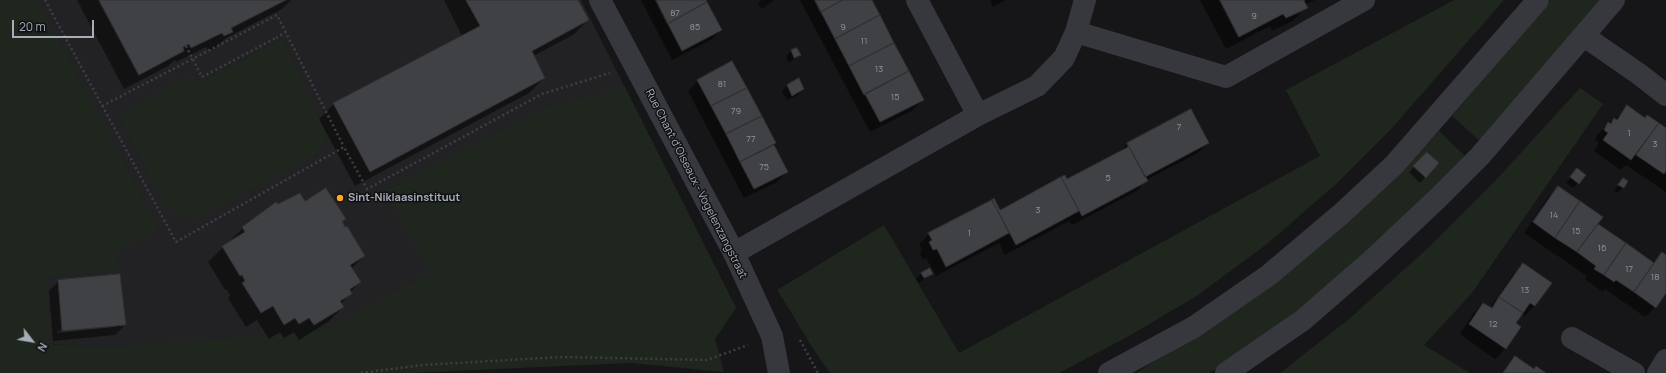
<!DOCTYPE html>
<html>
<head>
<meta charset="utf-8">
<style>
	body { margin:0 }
	#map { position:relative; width:1666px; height:373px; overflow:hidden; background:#161618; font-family:Manrope,sans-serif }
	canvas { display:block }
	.north { position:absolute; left:12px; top:321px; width:40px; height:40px; -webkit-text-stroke:3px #111113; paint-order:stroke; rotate:121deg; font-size:11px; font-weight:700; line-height:16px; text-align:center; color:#a7aeb9 }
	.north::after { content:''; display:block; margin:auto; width:14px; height:18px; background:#a7aeb9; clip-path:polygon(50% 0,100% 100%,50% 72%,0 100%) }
	.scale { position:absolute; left:12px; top:20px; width:82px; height:18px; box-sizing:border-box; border:2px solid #a7aeb9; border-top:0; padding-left:5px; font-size:12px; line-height:14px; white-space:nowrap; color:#a7aeb9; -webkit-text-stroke:3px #111113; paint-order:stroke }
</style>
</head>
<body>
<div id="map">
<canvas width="1666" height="373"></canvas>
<div class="north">N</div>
<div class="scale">20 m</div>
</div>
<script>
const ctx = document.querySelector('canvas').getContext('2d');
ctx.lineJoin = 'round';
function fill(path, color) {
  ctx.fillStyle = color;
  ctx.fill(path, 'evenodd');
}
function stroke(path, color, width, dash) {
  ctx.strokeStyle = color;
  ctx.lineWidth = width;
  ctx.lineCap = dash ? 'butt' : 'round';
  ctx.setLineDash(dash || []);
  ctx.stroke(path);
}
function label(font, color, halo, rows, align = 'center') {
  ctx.font = font + ' Manrope,sans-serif';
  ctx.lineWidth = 3;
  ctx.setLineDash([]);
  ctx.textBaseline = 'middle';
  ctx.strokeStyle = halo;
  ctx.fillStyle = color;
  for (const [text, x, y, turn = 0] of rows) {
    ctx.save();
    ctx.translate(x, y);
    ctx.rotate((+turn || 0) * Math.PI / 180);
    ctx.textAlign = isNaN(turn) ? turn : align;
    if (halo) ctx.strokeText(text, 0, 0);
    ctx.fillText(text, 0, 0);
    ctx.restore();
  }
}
fill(new Path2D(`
	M0,0H581L736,308L276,364L20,341Z`), '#222225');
fill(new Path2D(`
	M0,0H37L159,229L116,252L118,269L46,277L51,344L106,348L322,331L432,272L384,192L546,108L625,87L736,308L715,339L724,372L630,363L410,373H0Z
	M1454,0H1504L1392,128L1335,185L1267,244L1198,295L1131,335L1059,373H830C810,347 795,317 777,290L884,225L959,353L1320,156L1286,90Z
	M1551,0H1605L1481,142L1452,116Z
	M282,39L325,129L326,136L318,153L198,218L186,217L166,207L118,115L194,74L200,83Z
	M1580,88L1603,104L1472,293L1424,345L1470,373H1280L1349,319L1428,248L1496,180Z
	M1439,131L1466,157L1441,183L1312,300L1234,358L1209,373H1136L1236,310L1393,178Z`), '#1e261e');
fill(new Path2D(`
	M77,0H291L282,9L226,38L216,47L209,51L206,47L176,62L175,60L168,66L124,89Z
	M444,0H577L588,20L573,35L533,56L544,78L529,93L355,186L319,119L334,104L462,36Z
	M641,0H705L721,30L711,40L672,60Z
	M761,0H774L762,9L758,3Z
	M800,0H871L923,100L913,110L870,132Z
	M990,0H1006L993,7Z
	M1200,0H1315L1305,5L1306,7L1293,21L1272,31L1270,26L1226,49Z
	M791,51L799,55L789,63L786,56Z
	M698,81L775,143L773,145L787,172L777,182L744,198L688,91Z
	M787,85L803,89L798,95L787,100L782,91Z
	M1627,107L1645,119L1647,117L1666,130V192L1626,165L1621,170L1594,151L1599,143L1595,140L1598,134L1608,124L1615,120Z
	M1208,143L1198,153L1146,180L1137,191L1072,225L1069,221L1005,255L999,243L936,276L926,258L923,260L920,253L922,250L919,244L929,234L992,200H994L1000,211L1065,177L1067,181L1117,154L1127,144Z
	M1427,153L1438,163L1420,183L1409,172Z
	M1577,170L1578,183L1573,188L1566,183Z
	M1623,180L1627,182L1618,193L1614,191Z
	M1558,187L1597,224L1652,263L1662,253L1666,256V292L1655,307L1645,317L1605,289L1603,292L1585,279L1587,276L1524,233L1548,197Z
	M304,202L341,222L364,256L351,269L359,282L341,304L343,307L328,322L299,340L294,332L284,338L280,332L269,339L257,320L246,327L228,298L230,295L226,289L225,290L208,262L243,228L278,206Z
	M1523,264L1534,306L1525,316L1521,313L1515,324L1520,327L1505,349L1495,359L1460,334L1473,314L1483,304L1490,308L1513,274Z
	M922,273H932L919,283L916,279Z
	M59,281L125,325L115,335L53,341L49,291ZM115,325V327L58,333L57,331Z
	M1515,357L1533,370L1536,367L1544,373H1501Z`), '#0007');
const building = new Path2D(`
	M99,0H286L231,28L233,32L224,36L222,33L191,48L189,44L183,47L184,51L139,75Z
	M466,0H578L589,20L532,51L545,78L370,172L333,103L480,26Z
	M656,0H706L707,2L668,24Z
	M815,0H843L821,12Z
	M843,0H872L880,15L835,39L821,12Z
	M1220,0H1305L1304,1L1308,8L1286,18L1283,14L1239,37Z
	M707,2L722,30L682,51L668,24Z
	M880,15L894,43L849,66L835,39Z
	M894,43L909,71L864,95L849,66Z
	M797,48L801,55L794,58L791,50Z
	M732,61L747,88L711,106L697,80Z
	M909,71L924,100L880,122L865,94Z
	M799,78L804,89L792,96L787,85Z
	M747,88L762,116L726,134L711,106Z
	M1627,105L1645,118L1647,115L1659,123L1631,160L1603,140L1608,133L1604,130L1608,122L1611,124L1614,118L1617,120Z
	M1191,109L1209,143L1145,177L1127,143Z
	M762,116L776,143L740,162L726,134Z
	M1659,123L1666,128V171L1664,174L1636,155Z
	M1127,143L1148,181L1082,216L1061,177L1065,175L1067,179L1128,147Z
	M774,145L788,172L754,189L740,162Z
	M1427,152L1439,163L1426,178L1413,166Z
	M1577,168L1586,175L1579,184L1570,177Z
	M1061,177L1079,211L1016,245L992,200L994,198L1000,210Z
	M1623,178L1628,181L1624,188L1618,185Z
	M1558,186L1580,201L1555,238L1533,222Z
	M326,188L346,219L342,221L345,227L347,226L365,256L350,265L361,282L350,289L352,294L340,301L344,307L314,325L309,318L299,324L295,318L284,325L273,306L261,313L242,283L245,281L242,275L240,276L222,246L245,232L242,227L276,202L278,204L300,193L305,201Z
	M992,200L1009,233L946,267L937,249L933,250L929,242L932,240L928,233Z
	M1580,201L1603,217L1577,252L1555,238Z
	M1598,224L1626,243L1604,275L1594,269L1596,266L1577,252Z
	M1626,243L1654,263L1634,292L1616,280L1614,282L1604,275Z
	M1662,252L1666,255V293L1656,308L1634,292Z
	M1523,263L1552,283L1535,306L1530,303L1523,313L1499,297Z
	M930,268L933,274L924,278L921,273Z
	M120,274L126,325L62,331L58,280Z
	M1499,297L1523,313L1516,323L1521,327L1506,349L1469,324L1483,303L1492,308Z
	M1515,356L1534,369L1536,366L1546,373H1503Z`);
fill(building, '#404145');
stroke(building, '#303034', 1);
stroke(new Path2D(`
	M45,0L176,242L344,147L367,189L542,94L610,73
	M276,38L286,32
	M102,106L277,15L344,147
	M800,340L818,373
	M361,373L422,365L561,357L707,360L748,345`), '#3d3f44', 2.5, [2, 3]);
stroke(new Path2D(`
	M600,0L734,253L772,336L779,373
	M917,0L978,115
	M1076,32L1226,77L1364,0
	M1584,36L1639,74L1666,95
	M734,253L978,115L1037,86L1064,58L1076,32L1085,0
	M1572,338L1634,373
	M1109,373L1194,327L1269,275L1340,215L1394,165L1538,0
	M1226,373L1303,320L1372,260L1437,199L1480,156L1614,0
	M1658,373L1666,360`), '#37383d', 22);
stroke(new Path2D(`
	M186,46L202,77L276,38`), '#3d3f44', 2.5, [2, 3]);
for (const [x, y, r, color] of [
	[340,198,4,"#fda729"]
]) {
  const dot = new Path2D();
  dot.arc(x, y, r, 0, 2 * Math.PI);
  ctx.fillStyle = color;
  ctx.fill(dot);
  stroke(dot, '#111113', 1.5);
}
label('9px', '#8d939c', null, [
	["87",675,13],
	["9",1254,16],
	["85",695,27],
	["9",843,27],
	["11",864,41],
	["13",879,69],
	["81",722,84],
	["15",895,97],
	["79",736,111],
	["7",1179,127],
	["1",1629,133],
	["77",751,139],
	["3",1655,144],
	["75",764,167],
	["5",1108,178],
	["3",1038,210],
	["14",1554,215],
	["15",1576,231],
	["1",969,233],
	["16",1602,248],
	["17",1629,269],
	["18",1655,277],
	["13",1525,290],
	["12",1493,324]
]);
label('11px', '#a7aeb9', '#111113', [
	["Rue Chant d'Oiseaux - Vogelenzangstraat",696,184,63]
]);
label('bold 11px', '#a7aeb9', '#111113', [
	["Sint-Niklaasinstituut",348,198]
], 'left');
</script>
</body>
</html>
